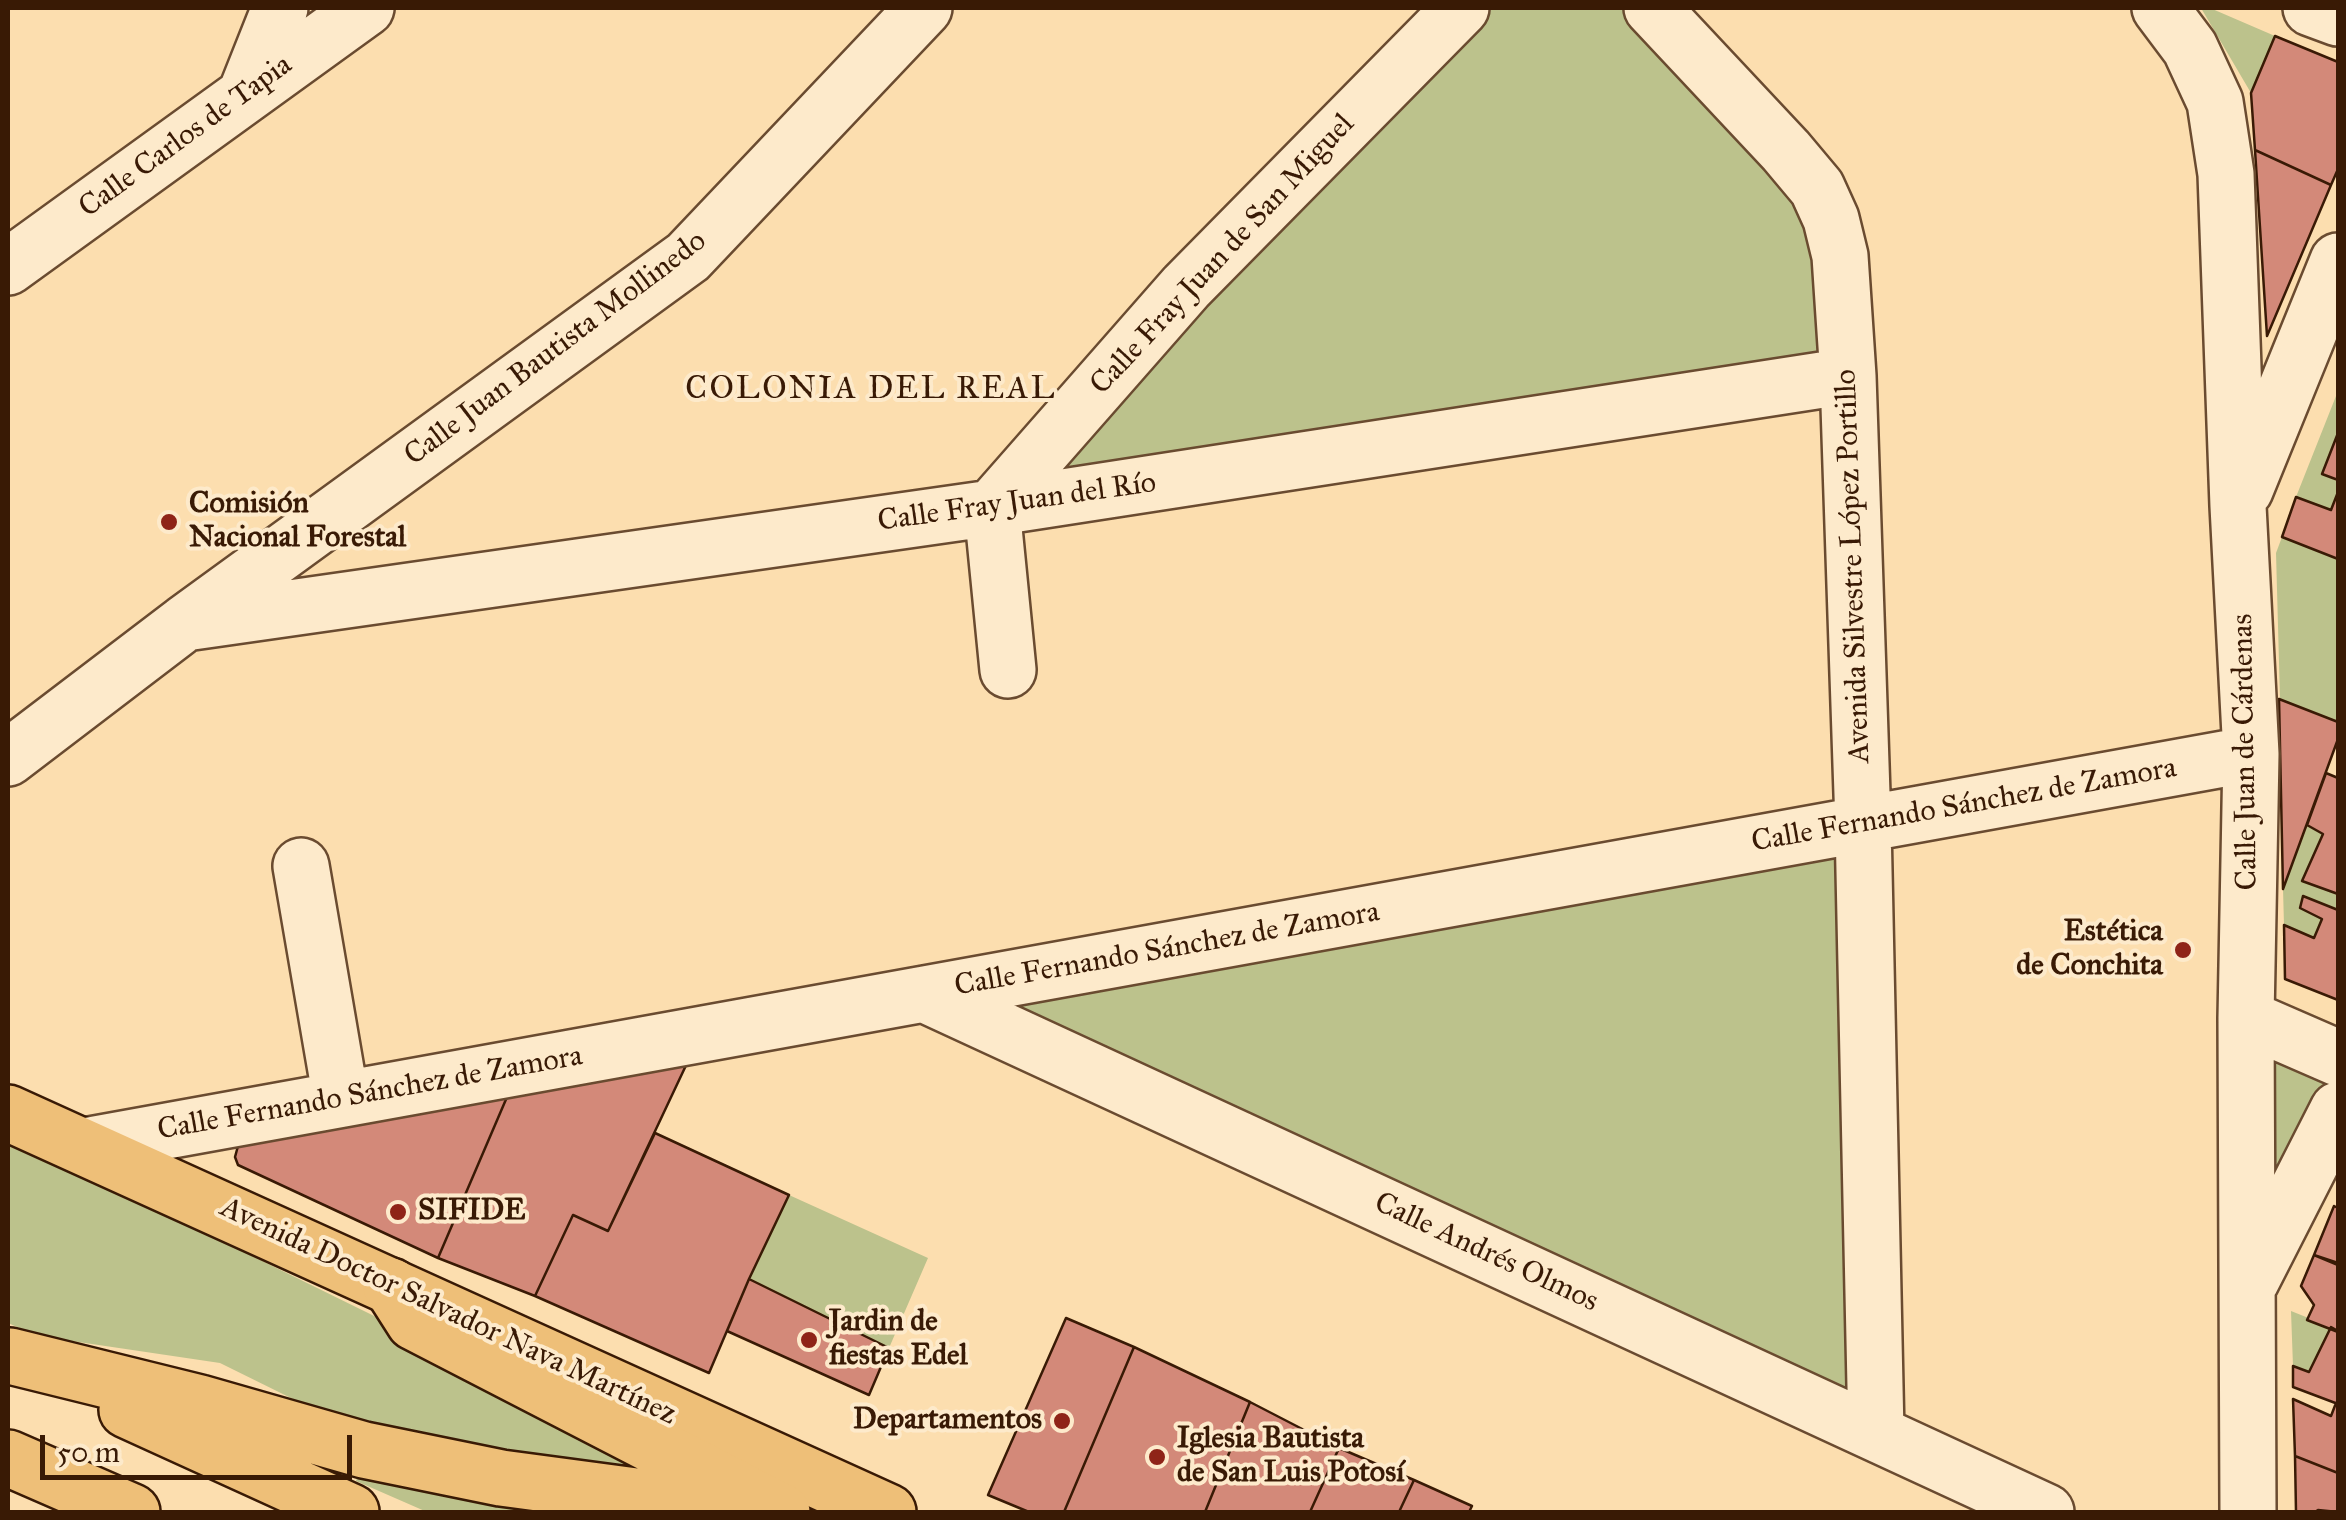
<!DOCTYPE html>
<html>
<head>
<meta charset="utf-8">
<style>
	body { margin:0 }
	#map { position:relative; width:2346px; height:1520px; overflow:hidden; background:#fcdeaf; font-family:"IM FELL Great Primer",serif }
	canvas { display:block }
	.frame { position:absolute; inset:0; border:10px solid #391a05; pointer-events:none }
	.scale { position:absolute; left:40px; top:1435px; width:312px; height:45px; box-sizing:border-box; border:5px solid #391a05; border-top:0; padding-left:12px; font-size:30px; line-height:35px; white-space:nowrap; color:#391a05; -webkit-text-stroke:8px #fdeacb; paint-order:stroke }
</style>
</head>
<body>
<div id="map">
<canvas width="2346" height="1520"></canvas>
<div class="frame"></div>
<div class="scale">50 m</div>
</div>
<script>
const ctx = document.querySelector('canvas').getContext('2d');
ctx.lineJoin = 'round';
function fill(path, color) {
  ctx.fillStyle = color;
  ctx.fill(path, 'evenodd');
}
function stroke(path, color, width, dash) {
  ctx.strokeStyle = color;
  ctx.lineWidth = width;
  ctx.lineCap = dash ? 'butt' : 'round';
  ctx.setLineDash(dash || []);
  ctx.stroke(path);
}
function label(font, color, halo, rows, align = 'center') {
  ctx.font = font + ' "IM FELL Great Primer",serif';
  ctx.lineWidth = 8;
  ctx.setLineDash([]);
  ctx.textBaseline = 'middle';
  ctx.strokeStyle = halo;
  ctx.fillStyle = color;
  for (const [text, x, y, turn = 0] of rows) {
    ctx.save();
    ctx.translate(x, y);
    ctx.rotate((+turn || 0) * Math.PI / 180);
    ctx.textAlign = isNaN(turn) ? turn : align;
    if (halo) ctx.strokeText(text, 0, 0);
    ctx.fillText(text, 0, 0);
    ctx.restore();
  }
}
fill(new Path2D(`
	M1461,8H1652L1786,151L1848,376L992,508Z
	M2201,8H2210L2275,36L2251,93Z
	M2338,391V433L2322,473L2338,482V492L2331,510L2296,497Z
	M2282,537L2338,559V722L2280,699L2276,553Z
	M1863,824L1876,1433L924,994Z
	M2307,825L2323,834L2302,880L2338,894V910L2303,897L2300,908L2322,919L2314,938L2284,925L2283,889Z
	M2246,1018L2338,1058V1110L2246,1293Z
	M8,1138L73,1168L710,1481L378,1441L220,1363L38,1336L8,1323Z
	M789,1195L928,1258L889,1348L749,1279Z
	M2291,1311L2331,1327L2309,1372L2293,1366Z
	M364,1450L722,1512H427L356,1481Z`), '#bcc28c');
const building = new Path2D(`
	M2275,36L2338,62V169L2331,185L2255,150L2251,93Z
	M2255,150L2331,185L2267,336Z
	M2338,433V480L2322,474Z
	M2338,492V559L2282,537L2296,497L2331,510Z
	M2279,699L2338,722V739L2283,889Z
	M2326,773L2338,778V894L2302,881L2323,834L2307,825Z
	M2303,896L2338,910V1000L2285,979L2284,925L2314,938L2322,919L2300,908Z
	M689,1059L608,1231L573,1215L535,1296L438,1258L507,1097Z
	M507,1097L438,1258L238,1165L235,1157L238,1146Z
	M655,1133L789,1195L749,1279L709,1373L535,1296L573,1215L608,1231Z
	M2334,1206L2338,1208V1263L2314,1255Z
	M2314,1255L2338,1265V1332L2307,1320L2314,1305L2301,1286Z
	M749,1279L889,1348L869,1395L727,1331Z
	M1066,1318L1134,1347L1064,1512H1029L988,1495Z
	M2331,1327L2338,1331V1404L2293,1387V1366L2309,1372Z
	M1134,1347L1250,1402L1205,1512H1064Z
	M2293,1399L2331,1416L2336,1403L2338,1404V1473L2295,1456Z
	M1250,1402L1339,1448L1310,1512H1205Z
	M1339,1448L1414,1480L1399,1512H1310Z
	M2295,1456L2338,1473V1512L2318,1510L2315,1512H2296Z
	M1414,1480L1472,1506L1469,1512H1399Z`);
fill(building, '#d38979');
stroke(building, '#391a05', 2.5);
const minor = new Path2D(`
	M1652,8L1786,151L1817,188L1831,219L1840,256L1848,376L1863,824L1876,1433
	M2160,8L2190,48L2215,102L2226,174L2238,506L2251,754L2246,1018L2248,1512
	M2311,8L2338,18
	M247,91L280,8
	M8,267L366,8
	M2245,490L2338,261
	M185,623L992,508L1848,376
	M1008,670L992,508L1186,287L1461,8
	M8,758L185,623L688,257L924,8
	M301,866L341,1099
	M924,994L2046,1512
	M2246,1018L2338,1058
	M84,1146L2251,754
	M2251,1281L2338,1110`);
const major = new Path2D(`
	M8,1113L888,1512`);
const highway = new Path2D(`
	M391,1286L414,1322L782,1512
	M10,1356L200,1403L364,1450L501,1478L703,1505L730,1512
	M127,1410L351,1512
	M8,1458L132,1512`);
stroke(minor, '#6a4b30', 60);
stroke(major, '#391a05', 60);
stroke(highway, '#391a05', 60);
stroke(minor, '#fdeacb', 55);
stroke(major, '#eebf78', 55);
stroke(highway, '#eebf78', 55);
for (const [x, y, r, color] of [
	[169,522,10,"#8f2418"],
	[2183,950,10,"#8f2418"],
	[398,1212,10,"#8f2418"],
	[809,1340,10,"#8f2418"],
	[1062,1421,10,"#8f2418"],
	[1157,1457,10,"#8f2418"]
]) {
  const dot = new Path2D();
  dot.arc(x, y, r, 0, 2 * Math.PI);
  ctx.fillStyle = color;
  ctx.fill(dot);
  stroke(dot, '#fdeacb', 4);
}
label('30px', '#391a05', '#fdeacb', [
	["Calle Carlos de Tapia",186,137,-36],
	["Calle Fray Juan de San Miguel",1223,255,-47],
	["Calle Juan Bautista Mollinedo",556,349,-37],
	["Calle Fray Juan del Río",1017,503,-8],
	["Avenida Silvestre López Portillo",1854,566,-92],
	["Calle Juan de Cárdenas",2246,752,-91],
	["Calle Fernando Sánchez de Zamora",1964,806,-10],
	["Calle Fernando Sánchez de Zamora",1167,950,-10],
	["Calle Fernando Sánchez de Zamora",370,1094,-10],
	["Calle Andrés Olmos",1486,1253,25],
	["Avenida Doctor Salvador Nava Martínez",448,1312,25]
]);
label('bold 30px', '#391a05', '#fdeacb', [
	["Comisión",189,505],
	["Nacional Forestal",189,539],
	["Estética",2163,933,"right"],
	["de Conchita",2163,967,"right"],
	["SIFIDE",418,1212],
	["Jardin de",829,1323],
	["fiestas Edel",829,1357],
	["Departamentos",1042,1421,"right"],
	["Iglesia Bautista",1177,1440],
	["de San Luis Potosí",1177,1474]
], 'left');
ctx.letterSpacing = '2.5px';
label('32px', '#391a05', '#fdeacb', [
	["COLONIA DEL REAL",871,390]
]);
ctx.letterSpacing = '0px';
</script>
</body>
</html>
